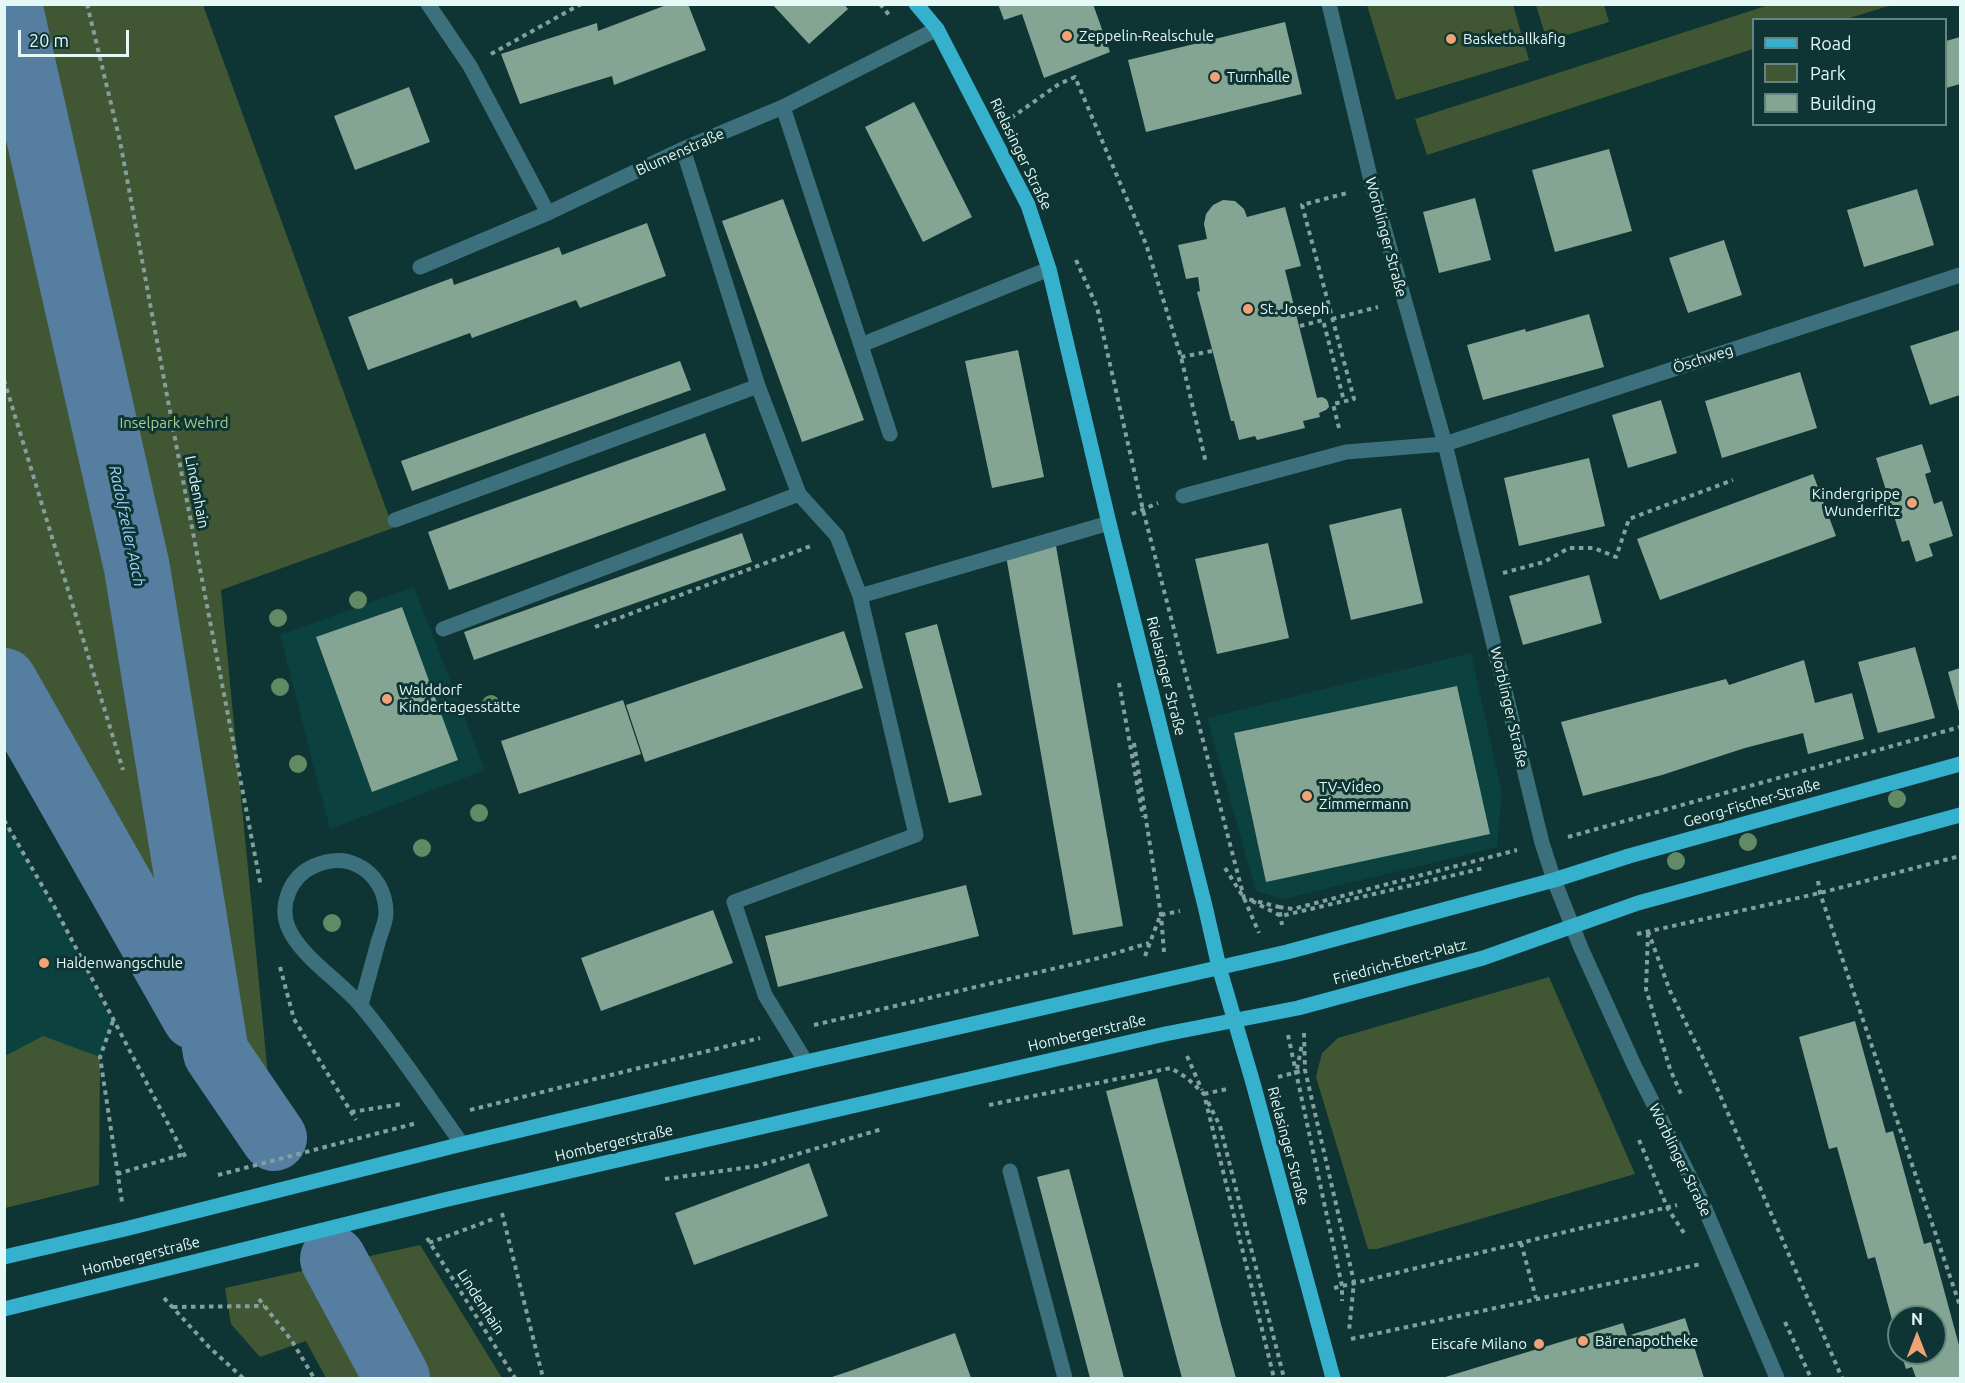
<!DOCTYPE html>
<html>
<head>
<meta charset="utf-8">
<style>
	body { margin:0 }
	#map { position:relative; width:1965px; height:1383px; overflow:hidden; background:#0e3533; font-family:Ubuntu,sans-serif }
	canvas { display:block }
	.frame { position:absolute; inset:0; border:6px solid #e4f8f6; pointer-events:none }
	.legend { position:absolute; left:1752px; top:18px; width:195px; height:108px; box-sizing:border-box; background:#0e3533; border:2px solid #648381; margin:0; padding:8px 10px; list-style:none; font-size:18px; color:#e4f8f6 }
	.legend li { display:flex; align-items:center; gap:12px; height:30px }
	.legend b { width:30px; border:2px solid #648381 }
	.north { position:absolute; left:1887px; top:1305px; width:60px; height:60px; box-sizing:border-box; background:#0e3533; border:2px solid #648381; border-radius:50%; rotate:0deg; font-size:16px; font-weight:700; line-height:24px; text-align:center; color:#e4f8f6 }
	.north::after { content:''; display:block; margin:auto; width:21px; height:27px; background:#efa376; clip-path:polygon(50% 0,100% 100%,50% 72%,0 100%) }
	.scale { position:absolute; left:18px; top:30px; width:111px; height:27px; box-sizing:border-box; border:3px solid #e4f8f6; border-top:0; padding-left:8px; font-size:18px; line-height:21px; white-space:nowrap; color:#e4f8f6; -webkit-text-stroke:4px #0e3533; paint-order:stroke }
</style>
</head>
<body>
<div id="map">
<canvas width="1965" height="1383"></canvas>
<div class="frame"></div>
<ul class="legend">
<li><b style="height:8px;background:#35b0cd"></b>Road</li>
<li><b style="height:16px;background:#415734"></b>Park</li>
<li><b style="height:16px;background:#85a594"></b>Building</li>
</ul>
<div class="north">N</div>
<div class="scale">20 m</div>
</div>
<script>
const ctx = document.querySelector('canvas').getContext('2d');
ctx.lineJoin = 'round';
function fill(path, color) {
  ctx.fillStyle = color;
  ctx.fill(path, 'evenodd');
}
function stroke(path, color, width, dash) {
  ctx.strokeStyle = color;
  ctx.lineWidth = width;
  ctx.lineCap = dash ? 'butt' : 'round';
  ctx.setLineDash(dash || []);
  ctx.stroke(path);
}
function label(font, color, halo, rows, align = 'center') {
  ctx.font = font + ' Ubuntu,sans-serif';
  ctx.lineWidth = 6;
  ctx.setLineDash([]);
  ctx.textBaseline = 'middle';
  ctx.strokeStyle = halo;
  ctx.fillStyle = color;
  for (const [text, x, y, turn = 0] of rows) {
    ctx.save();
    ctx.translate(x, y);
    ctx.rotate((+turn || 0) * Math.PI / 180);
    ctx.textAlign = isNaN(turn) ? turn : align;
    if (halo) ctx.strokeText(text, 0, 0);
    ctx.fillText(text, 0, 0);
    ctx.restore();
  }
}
fill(new Path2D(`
	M414,587L485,770L330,829L280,635Z
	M1471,653L1502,793L1497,847L1284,899L1256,891L1207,718Z
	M4,820L54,906L113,1021L100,1057L5,1099Z`), '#0b423f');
fill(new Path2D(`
	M4,5H203L393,528L221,590L274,1138L216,1053L5,681Z
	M1367,5H1513L1529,60L1396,100Z
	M1536,5H1604L1609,22L1547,41Z
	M1769,5H1892L1846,19L1754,20L1753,49L1427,155L1415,119Z
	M1549,977L1635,1174L1377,1249H1368L1316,1077L1322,1053L1338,1038Z
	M43,1036L100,1057L99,1185L5,1208V1056Z
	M420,1245L502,1378H326L306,1341L260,1357L231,1324L225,1288Z`), '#415734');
stroke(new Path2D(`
	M9,4L137,568L216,1053L274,1138
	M4,681L195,1017
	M333,1259L397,1378`), '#557ea1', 66);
fill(new Path2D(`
	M669,4H688L706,50L614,85L612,76L520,104L501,54L597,23L598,31Z
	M772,4H844L848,9L809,44Z
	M998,4H1093L1110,52L1044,78L1022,14L1004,20Z
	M1285,22L1302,94L1146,132L1128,60Z
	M1960,37V84L1946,88V41Z
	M409,87L430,142L355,170L334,116Z
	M914,102L972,217L923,242L865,127Z
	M1609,149L1632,231L1555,252L1532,170Z
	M1917,189L1934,245L1864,267L1847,210Z
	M1475,198L1491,260L1439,273L1423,212Z
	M783,199L864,420L802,442L722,221Z
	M1223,200L1235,201L1244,209L1247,217L1285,207L1301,266L1285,270L1317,398L1322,397L1326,399L1328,402L1329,407L1326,410L1319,413L1320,417L1303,421L1305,428L1257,440L1255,436L1239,440L1234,421H1231L1197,292L1200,291L1198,277L1186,279L1178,245L1207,239L1204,224L1206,214L1213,205Z
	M647,223L666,276L580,308L576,300L472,338L470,333L368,370L348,317L452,278L454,285L559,247L562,255Z
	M1724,240L1742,295L1688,313L1669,258Z
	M1589,314L1604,367L1483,400L1467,345L1525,329L1526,332Z
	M1960,330V395L1930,405L1910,346Z
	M1018,350L1044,477L992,488L965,361Z
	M680,361L691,390L412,491L401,461Z
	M1800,372L1817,428L1722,458L1705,401Z
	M1661,400L1677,453L1628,468L1612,415Z
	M705,433L726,490L449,590L428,532Z
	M1922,444L1931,472L1925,474L1934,504L1942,501L1953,536L1929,544L1933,556L1916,562L1909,540L1902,542L1876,458Z
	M1589,458L1605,526L1519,546L1504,478Z
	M1813,474L1836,536L1660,600L1637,539Z
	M1401,508L1423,603L1351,620L1329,525Z
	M742,533L752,562L474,660L464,632Z
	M1268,543L1289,638L1217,654L1195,559Z
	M1056,546L1123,926L1073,935L1006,556Z
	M1589,575L1602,623L1523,645L1509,596Z
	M402,607L458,760L372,792L316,637Z
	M937,624L982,795L949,803L905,633Z
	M844,631L863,688L645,762L626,705Z
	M1915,647L1935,718L1878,733L1858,662Z
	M1804,660L1815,703L1852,693L1864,739L1808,754L1803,733L1745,748L1662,775L1583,796L1561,722L1726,679L1729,685Z
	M1960,668V715L1948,672Z
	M1457,686L1490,834L1266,882L1234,733Z
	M623,700L641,754L519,794L501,741Z
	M966,885L979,936L778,987L765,936Z
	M713,910L733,963L601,1011L581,958Z
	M1855,1021L1886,1133L1893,1131L1924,1244L1931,1242L1960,1349V1378H1916L1912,1367L1906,1369L1901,1353H1935V1317H1899L1898,1342L1875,1257L1868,1259L1837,1147L1829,1149L1799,1037Z
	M1157,1078L1221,1324L1236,1378H1182L1171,1337L1106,1091Z
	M809,1163L828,1216L694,1265L675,1213Z
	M1069,1169L1124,1378H1090L1037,1177Z
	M1685,1318L1704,1378H1442L1623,1323L1627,1336Z
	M955,1333L971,1378H829L850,1371Z`), '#85a594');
stroke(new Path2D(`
	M87,4L120,141L176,444L261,887
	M880,4L890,16
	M491,54L581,4
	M1011,118L1059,84L1075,77L1146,244L1181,357L1206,463
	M1076,260L1097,307L1143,510L1244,898L1279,907L1282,925
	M1332,319L1378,307
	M1300,326L1323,320L1344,401
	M1181,357L1212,351
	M4,380L123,770
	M1339,428L1333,404L1354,399L1302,205L1347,193
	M1132,514L1158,503
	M1503,573L1544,562L1569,548H1594L1616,557L1629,519L1733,480
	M595,627L811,546
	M1119,683L1143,817
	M1134,743L1161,915L1164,952
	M4,820L54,906L187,1160
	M1568,837L1960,727
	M1225,868L1244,898L1259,933
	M1818,881L1820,893L1960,1306
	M1252,901L1281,916L1484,868
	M1279,907L1293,909L1517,850
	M1161,915L1180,911
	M1648,931L1670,991L1711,1074L1842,1378
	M1648,933L1646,989L1670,1069L1681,1094
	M1637,934L1820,893L1960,856
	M1145,956L1160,916
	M280,967L294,1019L356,1120
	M113,1021L100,1057L122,1202
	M814,1025L1099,958L1149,943
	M1304,1033L1305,1070L1354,1282L1349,1331
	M1288,1035L1342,1286V1301
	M1187,1056L1202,1090
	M1297,1069L1302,1044
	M1278,1077L1305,1070
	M1204,1094L1227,1089
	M1208,1102L1220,1126L1284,1378
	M989,1105L1171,1068L1187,1078L1204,1094L1274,1378
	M470,1110L760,1038
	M351,1112L402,1104
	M1639,1140L1668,1209L1684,1233
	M117,1174L184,1154
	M218,1175L417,1123
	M665,1179L757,1166L882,1129
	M502,1213L543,1378
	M427,1238L515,1378
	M429,1243L496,1218
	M1521,1243L1536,1298
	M1334,1288L1677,1205
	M164,1298L209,1347L243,1378
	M259,1299L292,1341L314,1378
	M173,1307L264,1306
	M1785,1322L1811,1378
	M1351,1339L1701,1264`), '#83a09e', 4, [4.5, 4.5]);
stroke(new Path2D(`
	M428,4L470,66L548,213
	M1329,4L1372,185L1445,444L1542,843L1554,880L1581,948L1634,1065L1700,1197L1777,1378
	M783,107L890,434
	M683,149L758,386L799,494L837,536L860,596L916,835L734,902L765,995L806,1062
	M420,267L548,213L683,149L783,107L937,29
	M861,345L1049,269
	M1183,496L1346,452L1445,444L1960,275
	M395,520L758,386
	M860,596L1109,523
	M443,629L799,494
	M361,1005C367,983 373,961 379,939C382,931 386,921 386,913C386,893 376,874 357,865C343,858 328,860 314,866C291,876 279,904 288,927C300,957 343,983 362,1007C398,1050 429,1098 462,1144
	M1010,1171L1065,1378`), '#3c707d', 15);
stroke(new Path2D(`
	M916,4L937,29L1028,205L1049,269L1109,523L1205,906L1219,967L1253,1083L1333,1378
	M4,1257L125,1229L462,1144L806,1062L1287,952L1554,880L1629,856L1960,764
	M4,1309L444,1200L1165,1034L1298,1008L1483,958L1638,903L1960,815`), '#35b0cd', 15);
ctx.fillStyle = '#628a64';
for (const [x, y] of [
	[358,600],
	[278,618],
	[280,687],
	[491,704],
	[298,764],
	[1897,799],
	[479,813],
	[1748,842],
	[422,848],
	[1676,861],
	[332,923]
]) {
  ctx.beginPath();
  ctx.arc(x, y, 9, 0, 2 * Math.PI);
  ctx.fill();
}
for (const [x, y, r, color] of [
	[1067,36,6,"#efa376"],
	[1451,39,6,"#efa376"],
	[1215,77,6,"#efa376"],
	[1248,309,6,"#efa376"],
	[1912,503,6,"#efa376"],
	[387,699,6,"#efa376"],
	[1307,796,6,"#efa376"],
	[44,963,6,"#efa376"],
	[1583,1341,6,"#efa376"],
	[1539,1344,6,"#efa376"]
]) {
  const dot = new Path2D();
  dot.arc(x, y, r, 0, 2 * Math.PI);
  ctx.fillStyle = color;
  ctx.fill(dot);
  stroke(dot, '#0e3533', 2);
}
label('15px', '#e4f8f6', '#0e3533', [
	["Zeppelin-Realschule",1079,36],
	["Basketballkäfig",1463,39],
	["Turnhalle",1227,77],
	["St. Joseph",1260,309],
	["Kindergrippe",1900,494,"right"],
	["Wunderfitz",1900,511,"right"],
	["Walddorf",399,690],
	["Kindertagesstätte",399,707],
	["TV-Video",1319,787],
	["Zimmermann",1319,804],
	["Haldenwangschule",56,963],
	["Bärenapotheke",1595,1341],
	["Eiscafe Milano",1527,1344,"right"]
], 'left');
label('15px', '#e4f8f6', '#0e3533', [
	["Blumenstraße",680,152,-24],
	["Rielasinger Straße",1021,154,64],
	["Worblinger Straße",1386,237,75],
	["Öschweg",1703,359,-18],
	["Lindenhain",197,492,79],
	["Rielasinger Straße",1166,676,76],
	["Worblinger Straße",1509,707,77],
	["Georg-Fischer-Straße",1752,803,-16],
	["Friedrich-Ebert-Platz",1400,962,-15],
	["Hombergerstraße",1087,1033,-13],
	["Hombergerstraße",614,1143,-13],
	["Rielasinger Straße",1288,1146,75],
	["Worblinger Straße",1680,1160,64],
	["Hombergerstraße",141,1256,-14],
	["Lindenhain",481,1302,57]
]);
label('15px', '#a6d08c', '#0e3533', [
	["Inselpark Wehrd",174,423]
]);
label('italic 16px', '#9fd2fd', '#0e3533', [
	["Radolfzeller Aach",127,526,78]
]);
</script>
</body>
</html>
